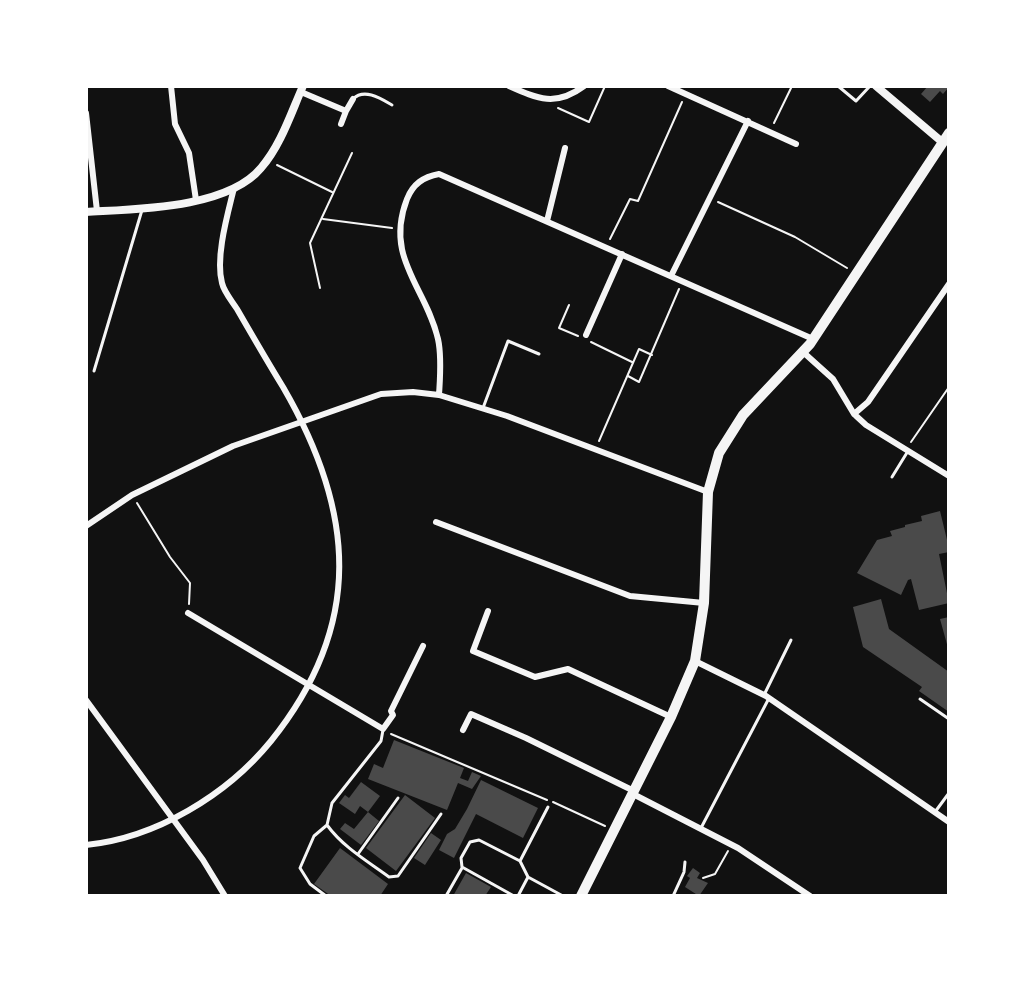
<!DOCTYPE html>
<html>
<head>
<meta charset="utf-8">
<style>
	body { margin:0 }
	#map { position:relative; width:1035px; height:982px; overflow:hidden; background:#111; font-family:Lato,sans-serif }
	canvas { display:block }
	.frame { position:absolute; inset:0; border:88px solid #fff; pointer-events:none }
</style>
</head>
<body>
<div id="map">
<canvas width="1035" height="982"></canvas>
<div class="frame"></div>
</div>
<script>
const ctx = document.querySelector('canvas').getContext('2d');
ctx.lineJoin = 'round';
function fill(path, color) {
  ctx.fillStyle = color;
  ctx.fill(path, 'evenodd');
}
function stroke(path, color, width, dash) {
  ctx.strokeStyle = color;
  ctx.lineWidth = width;
  ctx.lineCap = dash ? 'butt' : 'round';
  ctx.setLineDash(dash || []);
  ctx.stroke(path);
}
fill(new Path2D(`
	M928,86H949V87L943,94L940,91L930,102L921,94Z
	M940,511L949,548V552L939,554L949,603L919,610L911,579L908,580L901,595L857,573L877,540L892,536L890,531L905,527V525L922,521L921,516Z
	M881,599L889,629L949,672V712L919,691L922,687L863,647L853,607Z
	M949,617V647L948,648L940,619Z
	M394,740L464,768L460,778L468,781L472,772L481,776L472,789L458,783L447,810L368,779L374,764L383,768Z
	M481,780L538,808L523,838L476,814L454,858L439,850L447,834L455,829L467,809Z
	M361,782L380,796L368,812L379,821L361,845L340,829L345,823L354,829L368,812L360,806L355,814L339,803L345,795L349,798Z
	M405,795L435,818L396,871L366,848Z
	M431,833L441,840L425,865L414,858Z
	M340,848L388,884L380,896H331L314,884Z
	M693,868L700,873L697,878L708,883L699,896L685,887L690,878L687,876Z
	M466,873L491,887L485,896H453Z`), '#4a4a4a');
stroke(new Path2D(`
	M558,108L589,122L605,86
	M774,123L792,86
	M277,165L332,192
	M718,202L795,237L847,268
	M323,219L392,228
	M610,239L630,199L638,201L682,102
	M320,288L310,243L352,153
	M569,305L559,328L578,336
	M591,342L632,362
	M628,376L639,382L679,289
	M599,441L639,349L652,355
	M911,442L949,387
	M137,503L170,557L190,583L189,604
	M391,734L547,800
	M553,802L605,826
	M703,878L715,874L728,851`), '#f5f5f5', 2);
stroke(new Path2D(`
	M838,86L856,101L870,86
	M353,99C364,88 380,98 392,105
	M94,371L142,210
	M483,408L508,341L539,354
	M892,477L908,451
	M764,695L791,640
	M920,699L949,719
	M935,812L949,793
	M327,825C343,847 367,861 389,877L398,876L441,814
	M701,828L768,700
	M358,854L398,798
	M520,861L548,807
	M528,877L563,896
	M326,896L310,884L300,868L314,836L327,825L332,803L381,741L383,730
	M446,896L462,868
	M514,896L462,867L461,858L470,842L479,840L520,861L528,877L518,896
	M673,896L684,872L685,862`), '#f5f5f5', 3);
stroke(new Path2D(`
	M171,86L175,124L189,153L196,200
	M509,86C538,99 556,107 584,86
	M668,86L796,144
	M301,92L346,111L353,99
	M86,113L97,211
	M341,124L346,111
	M547,221L565,148
	M671,276L748,121
	M586,335L622,254
	M803,352L833,379L854,414L866,425L949,476
	M439,395C440,378 442,357 438,339C426,287 384,258 407,199C413,184 423,177 439,174L813,339
	M854,414L868,402L949,284
	M436,522L630,596L704,603
	M86,526L132,495L233,446L381,394L413,392L439,395L507,416L708,492
	M488,611L473,651L535,677L568,669L671,717
	M188,613L383,729L393,715L391,711L423,646
	M695,661L766,696L949,822
	M86,700L203,860L225,896
	M463,730L471,714L526,738L634,791
	M633,794L738,848L810,896
	M86,845C156,838 227,795 271,741C365,624 355,511 283,387C267,361 252,335 237,309C232,301 224,292 222,283C215,257 228,213 234,188`), '#f5f5f5', 6);
stroke(new Path2D(`
	M876,86L941,141
	M86,212C135,209 227,209 261,168C281,145 291,113 303,86`), '#f5f5f5', 8);
stroke(new Path2D(`
	M581,896L671,717L695,661L704,603L708,492L719,453L743,415L810,344L949,133`), '#f5f5f5', 10);
</script>
</body>
</html>
